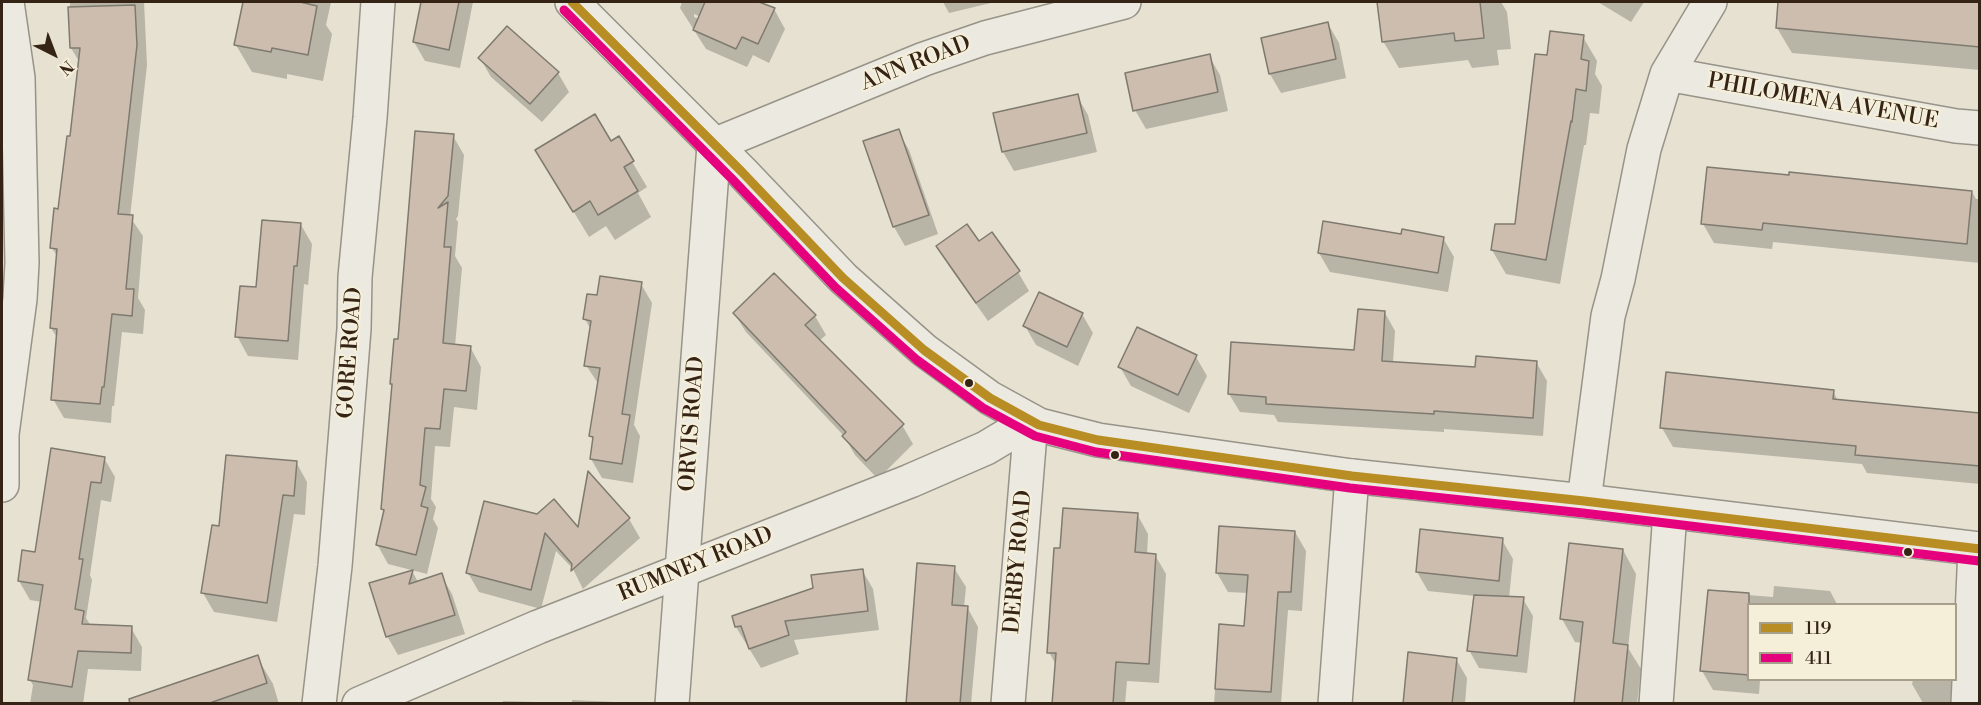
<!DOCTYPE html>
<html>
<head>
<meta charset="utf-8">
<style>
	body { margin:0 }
	#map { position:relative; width:1981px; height:705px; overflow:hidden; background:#e6e1d0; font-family:"Libre Bodoni",serif }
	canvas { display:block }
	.frame { position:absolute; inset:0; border:3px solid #352416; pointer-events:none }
	.legend { position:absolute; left:1747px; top:603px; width:210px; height:78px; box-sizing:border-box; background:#f5efda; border:2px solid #a89e8c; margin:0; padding:8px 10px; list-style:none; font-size:18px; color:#352416 }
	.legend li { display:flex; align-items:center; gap:12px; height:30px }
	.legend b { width:30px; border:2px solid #a89e8c }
	.north { position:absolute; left:24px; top:24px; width:60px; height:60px; -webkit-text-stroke:4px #f5efda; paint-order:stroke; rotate:138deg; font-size:16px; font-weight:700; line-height:24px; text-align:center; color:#352416 }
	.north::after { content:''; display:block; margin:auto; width:21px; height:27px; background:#352416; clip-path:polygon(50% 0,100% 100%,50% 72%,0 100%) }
</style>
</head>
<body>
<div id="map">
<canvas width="1981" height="705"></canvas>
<div class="frame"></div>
<ul class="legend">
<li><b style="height:8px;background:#b88e24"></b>119</li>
<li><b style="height:8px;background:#e5007d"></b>411</li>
</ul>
<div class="north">N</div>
</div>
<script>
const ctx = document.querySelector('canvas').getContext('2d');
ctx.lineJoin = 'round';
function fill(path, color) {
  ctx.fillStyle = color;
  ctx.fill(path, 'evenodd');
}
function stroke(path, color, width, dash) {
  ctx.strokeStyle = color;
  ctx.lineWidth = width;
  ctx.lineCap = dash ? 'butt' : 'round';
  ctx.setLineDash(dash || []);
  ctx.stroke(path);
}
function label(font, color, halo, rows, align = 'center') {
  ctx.font = font + ' "Libre Bodoni",serif';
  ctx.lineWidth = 4.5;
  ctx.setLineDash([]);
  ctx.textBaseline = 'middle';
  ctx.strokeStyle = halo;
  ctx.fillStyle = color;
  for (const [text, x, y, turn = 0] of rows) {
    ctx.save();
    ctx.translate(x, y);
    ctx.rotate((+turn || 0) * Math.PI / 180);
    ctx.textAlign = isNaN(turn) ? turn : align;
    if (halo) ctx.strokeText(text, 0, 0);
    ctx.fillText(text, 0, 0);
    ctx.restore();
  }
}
fill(new Path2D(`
	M70,2H144L147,65L130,217L143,236L138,298L145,310L143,334L122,332L114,406H112L111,423L64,418L53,399L58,339L51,328L58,258L52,248L72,138L80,63L71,48Z
	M245,2H331L326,25L332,34L323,81L287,74V79L252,72L236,45Z
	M422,2H473L460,68L425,61L414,42Z
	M682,2H756L774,9L785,29L769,63L753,55L747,67L706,49L680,8ZM694,14L706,19L705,22L694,17Z
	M943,2H995L949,13Z
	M1379,2H1501L1507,12L1511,49L1497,50L1499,65L1472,68L1468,60L1399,68L1383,41Z
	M1598,2H1644L1631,22Z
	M1780,2H1980V70L1792,53L1777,28Z
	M1328,24L1339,43L1346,78L1281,93L1270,74Z
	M507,28L558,73L569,92L542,122L491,77L480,58Z
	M1583,37L1597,61L1595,74L1602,86L1599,114L1590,113L1586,145H1584L1560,284L1506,274L1492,250L1516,225L1549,57Z
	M1209,56L1220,75L1228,111L1146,129L1135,110Z
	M1077,96L1088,115L1097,152L1014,171L1003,152Z
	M898,131L909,150L938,234L905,246L894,227L865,142Z
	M453,136L464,155L458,216L456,219L458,222L455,256L462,268L455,346L470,347L481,367L477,410L454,407L450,447L435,446L431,499L436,507L433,519L438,528L427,574L388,564L377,544L385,513L382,508L393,387L391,383L400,341Z
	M618,138L647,187L638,193L651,217L615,240L606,226L589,237L552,176Z
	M1972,192L1976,199H1980V263L1773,242L1772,249L1714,243L1703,224Z
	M301,225L312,244L308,285L304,284L298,360L248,356L237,336L257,289Z
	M1402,236L1443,238L1454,257L1448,292L1330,272L1319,253Z
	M938,246L1018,272L1029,291L988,321L949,266Z
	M641,284L652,303L634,425L640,436L633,483L602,478L591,459L594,441L591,436L599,385L586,365L591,330L585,319L598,297Z
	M734,313L815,316L826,335L819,341L902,425L913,444L878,479L855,455L844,436L746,332Z
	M1385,313L1395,331L1393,363L1477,369L1536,362L1547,381L1543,436L1444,429V432L1278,422L1274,415L1240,412L1229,394L1356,352Z
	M1082,314L1093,333L1078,366L1036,345L1025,326Z
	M1196,357L1207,376L1189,413L1131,386L1120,367Z
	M1833,391L1838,401L1980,414V484L1867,473L1862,464L1673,447L1662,428Z
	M104,458L115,477L111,502L101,500L90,575L92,580L86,618L91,626L131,628L142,647L141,671L88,669L83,704H30L33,685L30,680L42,602L30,600L19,581L36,553Z
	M296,462L307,482L305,515L294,514L277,622L214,612L203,593L221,528Z
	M589,474L629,519L640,538L583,589L573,569L556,551L541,609L479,592L468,573L485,502L579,530Z
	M1137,514L1148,534L1147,555H1155L1166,574L1159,683L1127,681L1125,704H1053L1056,665L1049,652L1062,550Z
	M1295,532L1306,551L1302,611L1288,610L1281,704H1214L1220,626L1245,628L1248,593L1228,592L1217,573Z
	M1502,540L1513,559L1509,598L1523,599L1533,616L1527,673L1479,668L1469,650L1475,596L1428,591L1417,572Z
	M1623,550L1636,574L1628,648L1641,669L1637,704H1575L1582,643L1575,642L1562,619Z
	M954,568L966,587L964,607H967L978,627L971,704H907Z
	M862,570L873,589L879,630L794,640L799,654L761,668L736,627Z
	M412,571L418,582L441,575L452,594L465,634L398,655L387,636Z
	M1774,586L1830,591L1837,604H1748V680H1760L1759,694L1713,690L1702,671L1709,592L1773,597Z
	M257,657L273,684L279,704H153Z
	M1456,659L1467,678L1465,704H1404Z
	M1913,680H1956L1958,704L1923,703L1912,684Z
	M572,700L615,702L616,704H503V701L572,703Z`), '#0003');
const building = new Path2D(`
	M243,2H300L317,6L308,55L272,48L271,52L234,45Z
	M421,2H459L449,50L413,42Z
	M705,2H759L775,8L758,44L742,37L736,49L693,30Z
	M1377,2H1480L1484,38L1455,41L1454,33L1382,42Z
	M1778,2H1980V47L1776,28Z
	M135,5L137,45L118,214L133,215L126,289H134L132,316L112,314L104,387H102L100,404L51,400L57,329L50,328L57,249L50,248L54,208L58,209L67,136H70L80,48H70L68,7Z
	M1328,22L1336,59L1269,74L1261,38Z
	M507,26L559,72L530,104L478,58Z
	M1550,31L1584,35L1581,59L1589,61L1586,91L1576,89L1572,122L1571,121L1546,260L1491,250L1495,224H1515L1535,54L1547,55Z
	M1210,54L1218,92L1133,111L1125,73Z
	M1078,94L1087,133L1002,152L993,113Z
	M595,114L611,141L619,136L634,161L624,167L638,191L598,215L590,201L573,212L535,150Z
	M899,129L929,215L893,227L863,141Z
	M415,131L454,134L448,196L438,208L448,202L444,247H451L443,343L471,346L466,391L444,389L440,429L425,428L420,485L426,487L421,506L428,508L416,555L376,545L384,510L381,509L392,384H390L394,339H398Z
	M1707,167L1789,175V172L1972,191L1967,244L1763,223L1762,230L1701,224Z
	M262,220L301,223L297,266H294L288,341L235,337L240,286L256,287Z
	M1323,221L1401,234L1402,229L1444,237L1438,273L1318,253Z
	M967,224L979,241L992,232L1020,271L976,303L936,246Z
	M774,273L816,315L805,325L904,424L866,461L842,436L846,432L733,313Z
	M600,276L642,282L622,414L630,415L622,464L590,459L593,437L589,436L600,368L584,366L591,321L583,319L587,294L597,295Z
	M1039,292L1083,313L1067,347L1023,326Z
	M1358,309L1385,311L1382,361L1475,367L1476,356L1537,361L1533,418L1434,411V414L1266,404V397L1228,394L1231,342L1354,350Z
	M1137,327L1197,355L1178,395L1118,367Z
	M1666,372L1834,390L1833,399L1980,413V466L1855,455L1856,446L1660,428Z
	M51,448L105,457L101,483L91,482L79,559H83L75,609L84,611L82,624L132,626L131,653L78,651L72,687L28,680L43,585L18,581L22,550L35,552Z
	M226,455L297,461L294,496L283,495L267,603L201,593L212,525L219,526Z
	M588,471L630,518L571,571L572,564L545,533L531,590L466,573L484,501L537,514L554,499L578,527Z
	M1063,508L1138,513L1135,552L1156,554L1149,664L1116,662L1113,704H1052L1056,653H1047L1054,548H1060Z
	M1219,526L1295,531L1291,592H1278L1271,692L1215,689L1219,624L1244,626L1248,575L1216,573Z
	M1420,529L1503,538L1499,581L1416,572Z
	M1569,543L1623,549L1613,643L1628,645L1622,704H1574L1583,622L1560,619Z
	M917,563L955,566L952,605L968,606L960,704H906Z
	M863,569L868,611L785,621L789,635L749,649L741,626L735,627L732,616L813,588L811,575Z
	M413,570L409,584L442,573L455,615L386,637L369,583Z
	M1708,590L1749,593V675L1700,671Z
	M1474,595L1524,597L1517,656L1467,651Z
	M1408,652L1457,658L1452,704H1403Z
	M258,655L267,683L207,704H130L129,699Z`);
fill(building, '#ccbdae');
stroke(building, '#7f7a6f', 1.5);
const minor = new Path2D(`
	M1667,74L1956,126L1980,128
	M2,485V434L20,299L22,263L18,78L7,2
	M1584,501L1608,316L1618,279L1644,149L1667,74L1710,2
	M319,704L335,566L354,329L355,277L370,118L378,2
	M672,704L714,145L924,59L985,38L1124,2
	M1008,704L1031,421
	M1335,704L1352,476
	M1656,704L1670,513
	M1968,704L1975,549`);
const tertiary = new Path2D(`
	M572,2L742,172L843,278L924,350L990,398L1039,425L1098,440L1352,476L1584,501L1980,549
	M359,704L538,627L910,481L986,448L1031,421`);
stroke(minor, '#989388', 36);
stroke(tertiary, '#989388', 36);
stroke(minor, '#ebe9e0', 33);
stroke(tertiary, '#ebe9e0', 33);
stroke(new Path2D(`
	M572,2L742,172L843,278L924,350L990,398L1039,425L1098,440L1352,476L1584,501L1980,549`), '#b88e24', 9);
stroke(new Path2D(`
	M564,10L733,180L835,287L917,360L983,408L1035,436L1096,452L1350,488L1583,513L1979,561`), '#e5007d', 9);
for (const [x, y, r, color] of [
	[969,383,5,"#352416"],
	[1115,455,5,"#352416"],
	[1908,552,5,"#352416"]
]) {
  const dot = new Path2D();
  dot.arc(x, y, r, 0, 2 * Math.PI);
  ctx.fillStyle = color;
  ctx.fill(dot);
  stroke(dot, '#f5efda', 2);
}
label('22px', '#352416', '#f5efda', [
	["ANN ROAD",916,64,-21],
	["PHILOMENA AVENUE",1823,102,10],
	["GORE ROAD",351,353,-86],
	["ORVIS ROAD",693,424,-86],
	["DERBY ROAD",1019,562,-85],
	["RUMNEY ROAD",696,565,-22]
]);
</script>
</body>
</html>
